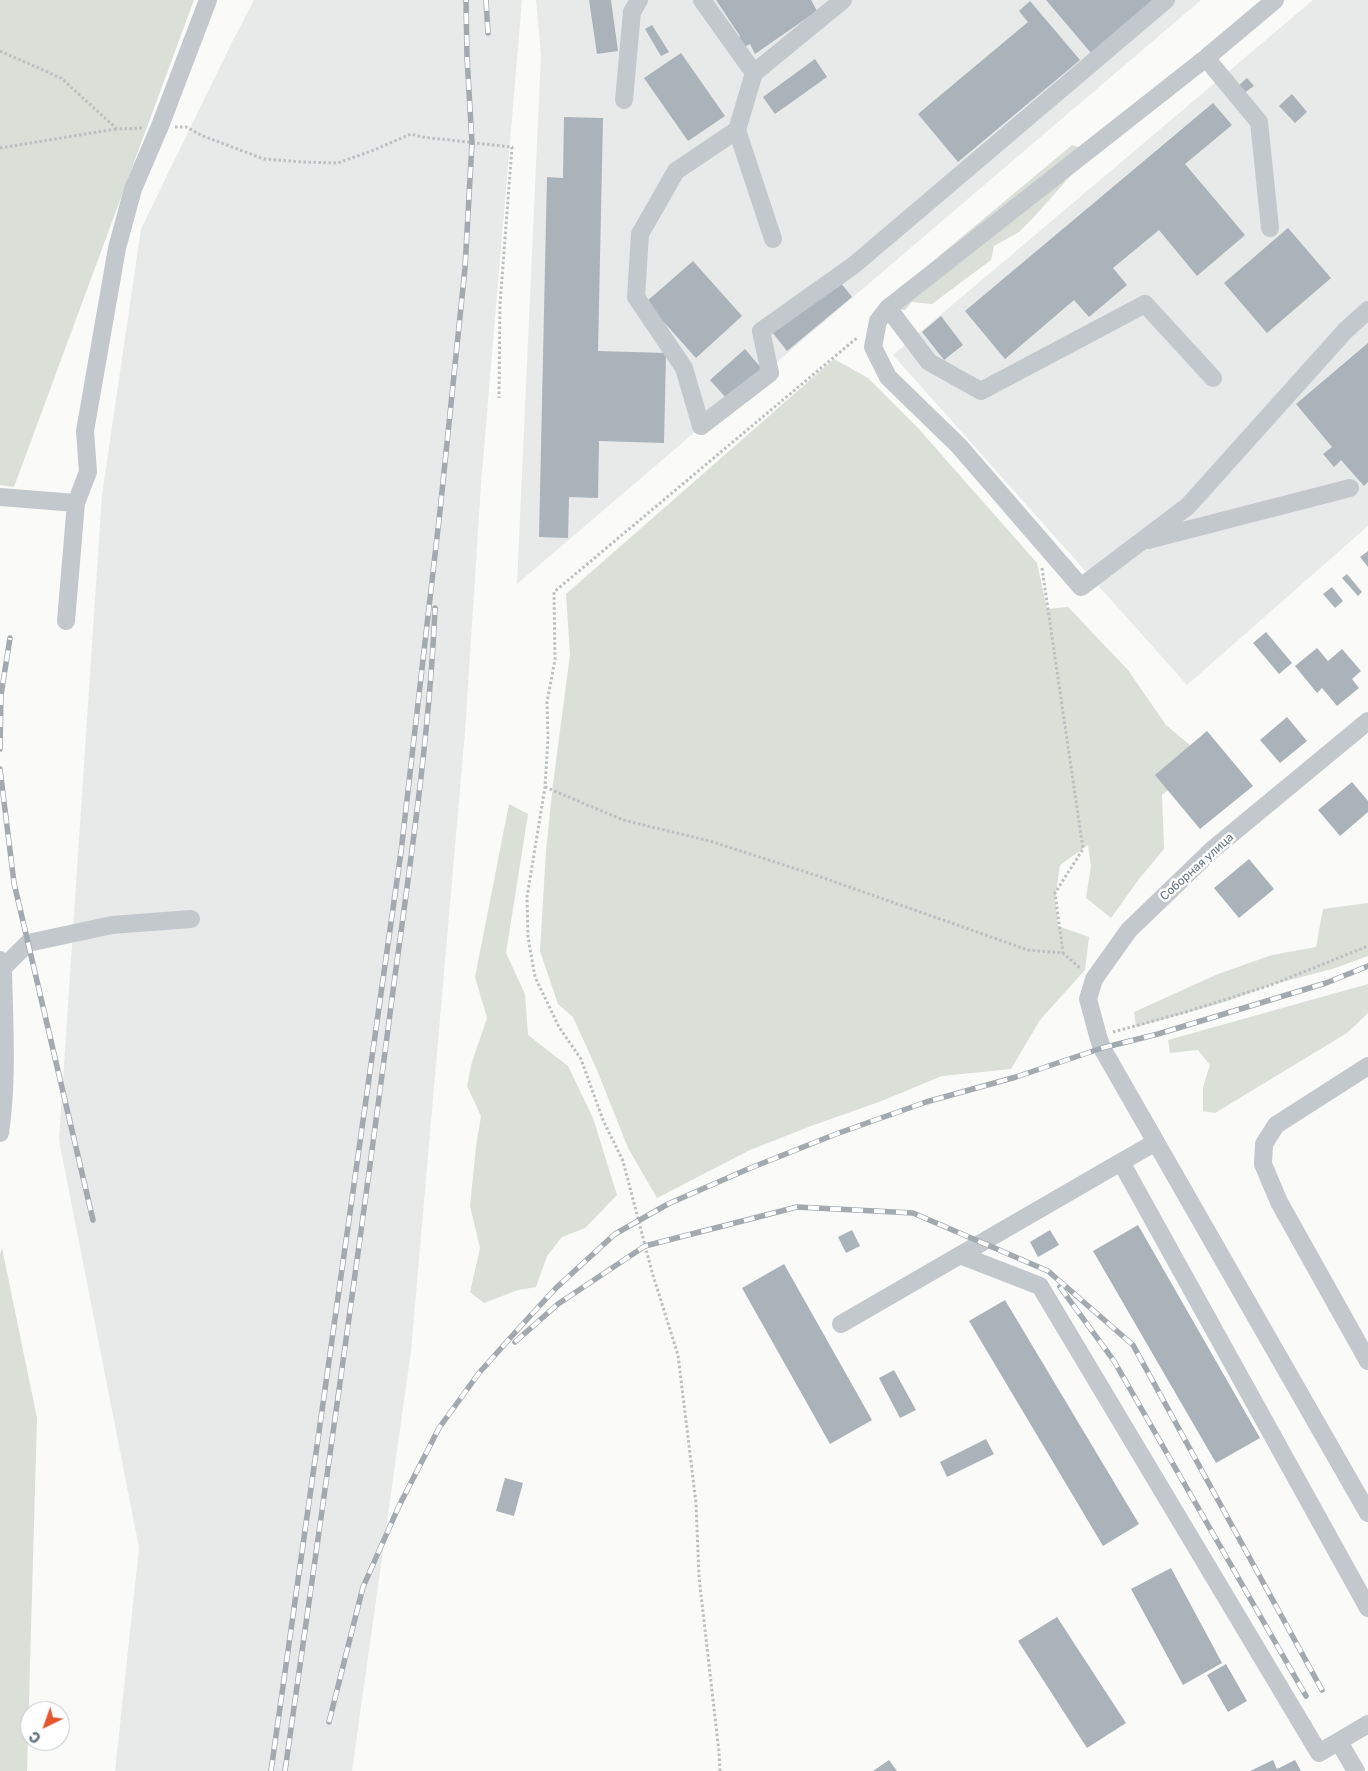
<!DOCTYPE html>
<html>
<head>
<meta charset="utf-8">
<style>
	body { margin:0 }
	#map { position:relative; width:1368px; height:1771px; overflow:hidden; background:#fafaf8; font-family:Rubik,sans-serif }
	canvas { display:block }
	.north { position:absolute; left:20px; top:1701px; width:50px; height:50px; box-sizing:border-box; background:#fff; border:1px solid #c1c8cd; border-radius:50%; rotate:222deg; font-size:14px; font-weight:700; line-height:20px; text-align:center; color:#657683 }
	.north::after { content:''; display:block; margin:auto; width:18px; height:22px; background:#e4572e; clip-path:polygon(50% 0,100% 100%,50% 72%,0 100%) }
</style>
</head>
<body>
<div id="map">
<canvas width="1368" height="1771"></canvas>
<div class="north">С</div>
</div>
<script>
const ctx = document.querySelector('canvas').getContext('2d');
ctx.lineJoin = 'round';
function fill(path, color) {
  ctx.fillStyle = color;
  ctx.fill(path, 'evenodd');
}
function stroke(path, color, width, dash) {
  ctx.strokeStyle = color;
  ctx.lineWidth = width;
  ctx.lineCap = dash ? 'butt' : 'round';
  ctx.setLineDash(dash || []);
  ctx.stroke(path);
}
function label(font, color, halo, rows, align = 'center') {
  ctx.font = font + ' Rubik,sans-serif';
  ctx.lineWidth = 5;
  ctx.setLineDash([]);
  ctx.textBaseline = 'middle';
  ctx.strokeStyle = halo;
  ctx.fillStyle = color;
  for (const [text, x, y, turn = 0] of rows) {
    ctx.save();
    ctx.translate(x, y);
    ctx.rotate((+turn || 0) * Math.PI / 180);
    ctx.textAlign = isNaN(turn) ? turn : align;
    if (halo) ctx.strokeText(text, 0, 0);
    ctx.fillText(text, 0, 0);
    ctx.restore();
  }
}
fill(new Path2D(`
	M254,0H522L481,484L465,732L411,1351L352,1771H115L139,1548L59,1140L102,495L141,229L233,40Z
	M536,0H1201L517,584L541,55Z
	M1313,0H1368V526L1187,685L893,355Z`), '#e8e9e9');
fill(new Path2D(`
	M0,0H194L14,487L0,485Z
	M1072,145L1082,148L1080,165L1034,217L1019,232L994,246L991,260L932,304L912,302L905,310H894L926,275L939,256Z
	M834,359L868,378L918,428L1037,563L1047,609L1068,607L1128,670L1166,725L1191,746L1189,773L1162,795L1164,849L1139,879L1111,918L1086,898L1091,866L1088,845L1060,865L1055,900L1058,926L1089,937L1085,970L1040,1020L1011,1069L942,1076L879,1102L811,1126L750,1150L657,1198L628,1148L597,1070L573,1017L558,1004L540,951L546,851L553,784L570,655L566,594Z
	M509,804L528,814L506,953L525,994L528,1035L568,1066L593,1118L617,1195L585,1228L562,1237L547,1256L536,1287L518,1290L484,1303L470,1292L480,1248L470,1206L476,1147L481,1116L467,1086L472,1062L487,1018L475,977Z
	M1368,903V956L1332,969L1271,985L1225,1002L1136,1027L1134,1012L1218,974L1272,955L1316,947L1323,909Z
	M1368,984V1013L1347,1033L1215,1113L1203,1111V1087L1210,1065L1198,1050L1170,1053L1168,1040Z
	M2,1248L37,1418L27,1771H0V1254Z`), '#dadfd7');
fill(new Path2D(`
	M589,0H611L618,51L597,54Z
	M716,0H811L817,11L755,54L750,44L741,49L735,41L740,36Z
	M1046,0H1154L1091,53Z
	M1030,1L1080,60L958,162L918,114L1028,22L1019,11Z
	M652,25L669,52L661,56L645,29Z
	M681,53L725,116L688,141L644,78Z
	M815,59L827,77L775,114L763,97Z
	M1247,78L1254,86L1244,93L1238,86Z
	M1292,94L1307,112L1295,123L1279,106Z
	M1213,103L1232,125L1185,164L1245,235L1197,276L1159,230L1113,268L1127,285L1089,317L1074,300L1005,359L965,311Z
	M564,117L603,118L598,351L666,353L664,443L599,441L598,498L569,497L568,538L539,537L547,177L563,178Z
	M1288,228L1331,278L1267,333L1224,283Z
	M693,261L742,316L696,358L646,302Z
	M837,278L852,297L787,351L772,332Z
	M941,316L963,345L944,360L922,332Z
	M1368,343V482L1364,486L1341,460L1334,467L1323,454L1332,447L1296,404Z
	M745,349L762,369L727,399L710,380Z
	M1368,551V567L1360,557Z
	M1347,574L1362,592L1358,596L1342,578Z
	M1332,587L1343,601L1335,608L1323,594Z
	M1266,632L1292,663L1279,674L1253,643Z
	M1317,648L1328,661L1342,649L1361,671L1352,679L1359,688L1337,706L1322,688L1317,693L1295,666Z
	M1287,717L1307,741L1280,763L1260,740Z
	M1207,731L1253,786L1200,829L1155,775Z
	M1352,782L1368,801V812L1340,836L1318,810Z
	M1249,859L1274,889L1239,918L1214,888Z
	M1138,1225L1260,1438L1216,1463L1093,1251Z
	M852,1230L860,1246L846,1253L838,1237Z
	M1050,1230L1059,1245L1038,1257L1030,1242Z
	M784,1264L872,1420L830,1444L742,1288Z
	M1005,1300L1139,1524L1103,1546L969,1321Z
	M894,1370L916,1410L900,1418L879,1378Z
	M986,1439L994,1454L947,1477L940,1462Z
	M505,1478L523,1483L514,1516L496,1511Z
	M1171,1568L1222,1663L1183,1685L1131,1589Z
	M1057,1617L1126,1723L1087,1748L1018,1641Z
	M1226,1664L1247,1701L1228,1712L1207,1675Z
	M889,1760L897,1771H873Z
	M1273,1760L1277,1769L1295,1760L1301,1771H1250Z`), '#aab3b9');
stroke(new Path2D(`
	M0,51L61,78L117,129L142,128
	M175,127H186L203,136L264,159L303,162L338,163L374,150L411,134L422,137L512,147L500,304L499,398
	M0,148L116,129
	M1042,568L1083,849L1055,893L1063,953
	M545,787L623,820L710,841L818,876L1028,950L1063,953L1081,969
	M1113,1032L1186,1012L1271,985L1368,946
	M720,1771L719,1752L699,1577L696,1503L678,1355L652,1272L623,1161L603,1120L581,1059L559,1027L535,977L528,937L527,897L545,787L548,738L547,702L555,660L554,592L858,337`), '#bbbfc2', 3, [2.5, 2.5]);
stroke(new Path2D(`
	M702,0L754,73
	M1275,0L1206,58L888,308L878,321L873,347L888,377L959,446L1081,587L1188,506L1345,331L1368,310
	M1206,58L1259,122L1270,228
	M624,100L632,12L639,0
	M737,130L676,171L640,234L636,297L684,368L701,426L770,373L761,331L854,265L1166,0
	M773,239L737,130L754,73L843,0
	M888,308L929,362L981,391L1145,304L1213,378
	M0,497L76,503
	M1148,540L1350,488
	M66,621L76,503L88,472L85,431L117,248L133,189L160,126L208,0
	M1368,721L1212,850L1129,930L1094,979L1088,999L1098,1036L1102,1048L1368,1513
	M0,960L3,968C4,1023 8,1079 0,1133
	M3,968L28,943L112,925L191,919
	M1368,1066L1276,1125L1264,1144L1263,1164L1279,1202L1368,1361
	M1121,1162L1156,1142
	M960,1255L1040,1286L1319,1753L1368,1724
	M841,1324L1121,1162L1368,1608
	M1339,1742L1356,1771`), '#c3c8cc', 18);
const rail = new Path2D(`
	M486,0L488,33
	M0,749L1,695L10,638
	M0,769L14,883L93,1220
	M1060,1287L1114,1361L1306,1696
	M515,1342L558,1304L645,1246L797,1207L913,1213L1048,1271L1133,1345L1322,1690
	M329,1722L363,1587L399,1506L439,1428L479,1373L520,1327L556,1288L615,1234L668,1204L748,1169L836,1134L926,1102L1016,1077L1102,1048L1158,1034L1326,983L1368,966
	M271,1771L401,852L440,511L465,268L472,143L467,57L466,0
	M285,1771C320,1524 356,1277 388,1029C406,889 429,749 435,608`);
stroke(rail, '#a2aab0', 5.5);
stroke(rail, '#fff', 4, [11]);
label('12px', '#657683', '#fff', [
	["Соборная улица",1197,867,-42]
]);
</script>
</body>
</html>
